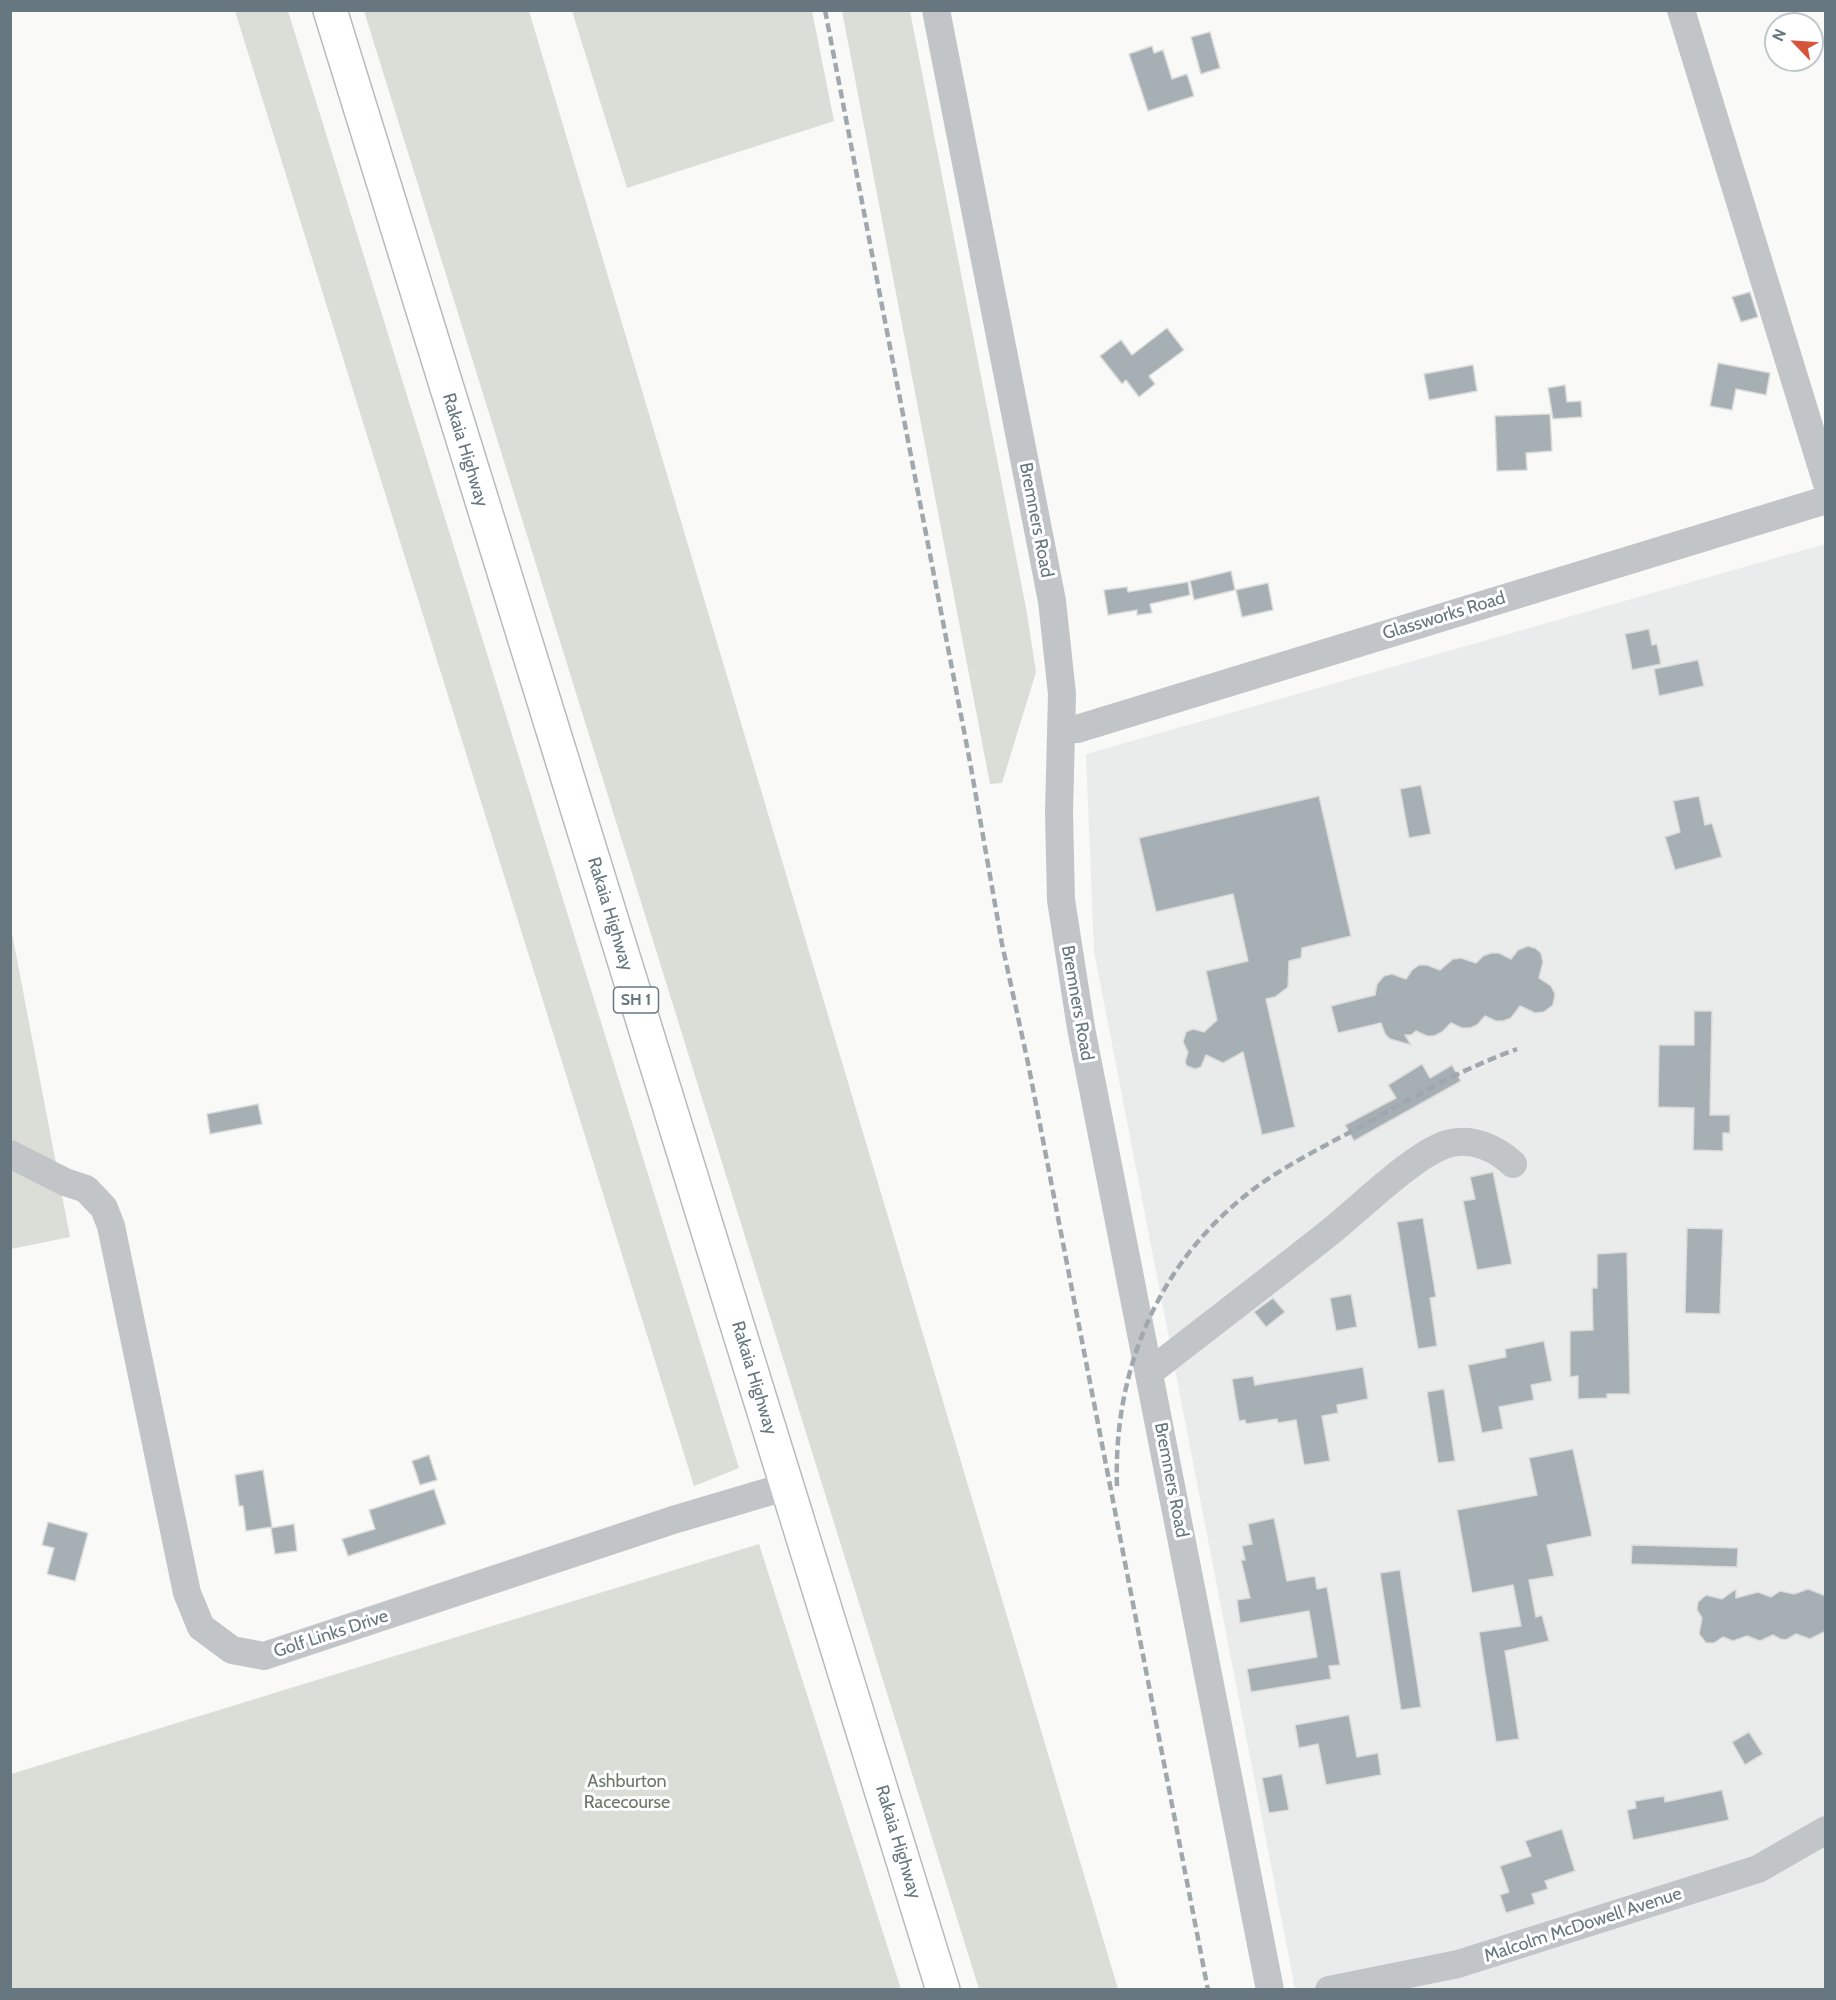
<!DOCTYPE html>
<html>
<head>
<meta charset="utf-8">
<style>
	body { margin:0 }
	#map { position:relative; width:1836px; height:2000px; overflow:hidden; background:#f9f9f7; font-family:Cabin,sans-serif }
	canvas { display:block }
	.frame { position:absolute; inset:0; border:12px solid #667780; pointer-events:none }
	.north { position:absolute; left:1764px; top:12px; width:60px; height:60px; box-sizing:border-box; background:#fff; border:2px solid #c2c9cc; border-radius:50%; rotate:295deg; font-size:16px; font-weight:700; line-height:24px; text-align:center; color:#667780 }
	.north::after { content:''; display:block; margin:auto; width:21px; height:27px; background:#d7543a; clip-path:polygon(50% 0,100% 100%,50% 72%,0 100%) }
</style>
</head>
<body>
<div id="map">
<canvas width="1836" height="2000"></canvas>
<div class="frame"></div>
<div class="north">N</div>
</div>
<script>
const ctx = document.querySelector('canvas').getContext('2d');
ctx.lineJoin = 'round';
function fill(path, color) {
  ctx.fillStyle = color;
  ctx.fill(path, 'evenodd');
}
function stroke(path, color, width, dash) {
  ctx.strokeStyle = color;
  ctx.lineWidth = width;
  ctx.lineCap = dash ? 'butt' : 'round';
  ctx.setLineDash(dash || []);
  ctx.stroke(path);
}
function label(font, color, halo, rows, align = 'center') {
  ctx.font = font + ' Cabin,sans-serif';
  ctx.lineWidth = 6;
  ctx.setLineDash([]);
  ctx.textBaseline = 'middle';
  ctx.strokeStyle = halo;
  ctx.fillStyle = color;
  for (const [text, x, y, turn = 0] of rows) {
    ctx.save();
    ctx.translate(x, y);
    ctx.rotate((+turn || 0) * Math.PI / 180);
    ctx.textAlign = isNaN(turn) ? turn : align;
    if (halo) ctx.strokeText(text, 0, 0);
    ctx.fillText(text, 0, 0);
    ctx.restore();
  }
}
fill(new Path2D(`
	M1825,544V1989H1295L1094,951L1086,754Z`), '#eaebeb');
fill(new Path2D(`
	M235,11H288L739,1468L694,1486Z
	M364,11H529L1118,1989H979Z
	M572,11H812L834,121L627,188Z
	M842,11H910L1026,608L1036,672L1002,783L990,784Z
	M10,923L70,1237L11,1249H10Z
	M759,1544L901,1989H11V1774Z`), '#daded7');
const building = new Path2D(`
	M1210,32L1220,68L1201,74L1191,37Z
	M1152,46L1154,53L1163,50L1172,79L1187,74L1194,96L1148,111L1129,54Z
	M1750,292L1758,317L1741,322L1732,297Z
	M1167,328L1184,350L1149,376L1155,384L1139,397L1126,380L1122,384L1100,356L1121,340L1132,355Z
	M1718,363L1770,373L1766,395L1736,389L1732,410L1710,406Z
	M1473,365L1477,391L1429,400L1424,374Z
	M1565,385L1567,402L1581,401L1582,417L1553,419L1548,388Z
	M1550,414L1552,451L1526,453L1527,470L1497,471L1495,416Z
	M1231,571L1235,590L1194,600L1190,581Z
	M1188,582L1190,595L1150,604L1152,613L1137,615V610L1108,615L1104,590L1127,587L1128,592Z
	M1268,583L1273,610L1242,617L1236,590Z
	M1649,629L1652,645L1657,644L1661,664L1632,670L1625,634Z
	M1698,660L1704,686L1659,696L1654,669Z
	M1421,785L1431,834L1409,838L1400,789Z
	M1319,796L1351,936L1302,948L1301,958L1289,961L1288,987L1275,997L1266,999L1295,1127L1262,1135L1243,1052L1223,1063L1206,1055L1201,1067L1195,1069L1187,1066L1185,1062L1188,1052L1183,1042L1186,1032L1193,1029L1204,1032L1217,1020L1206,971L1248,961L1233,894L1156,912L1139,838Z
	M1699,796L1705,825L1712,823L1722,857L1675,870L1665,837L1680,832L1673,801Z
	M1528,946L1535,948L1541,953L1543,962L1539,978L1551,986L1555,994L1553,1005L1544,1012L1535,1013L1520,1006L1511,1018L1503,1021H1496L1485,1016L1477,1025L1470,1028H1462L1451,1023L1442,1032L1434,1036H1427L1416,1031L1411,1035H1405L1411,1045L1390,1039L1385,1034L1381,1023L1338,1033L1331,1006L1375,995L1377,984L1384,976L1392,974L1406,979L1412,970L1419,965H1427L1440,970L1453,959L1461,958L1476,963L1483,956L1491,953H1499L1511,959L1518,950Z
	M1694,1011H1712L1710,1115H1730V1133H1723V1151L1693,1150L1694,1108L1658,1107L1659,1045H1694Z
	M1422,1064L1430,1078L1452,1065L1461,1081L1354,1141L1345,1125L1396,1098L1388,1085Z
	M258,1104L262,1124L210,1134L207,1114Z
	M1493,1172L1512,1264L1477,1270L1463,1201L1475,1199L1470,1177Z
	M1423,1218L1436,1297L1430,1298L1437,1346L1418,1349L1397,1222Z
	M1687,1228L1723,1229L1720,1314L1685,1313Z
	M1627,1252L1630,1394H1607V1398L1578,1399V1376L1570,1377V1331L1593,1330L1592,1288H1597V1254Z
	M1351,1294L1357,1327L1336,1331L1330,1298Z
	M1273,1298L1285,1312L1266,1327L1254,1312Z
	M1544,1341L1552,1381L1531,1385L1534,1400L1499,1407L1503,1429L1482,1433L1468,1365L1506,1357L1505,1349Z
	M1363,1367L1368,1399L1337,1405L1338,1413L1322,1416L1330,1461L1304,1465L1296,1420L1278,1423L1277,1419L1246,1424L1245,1420L1239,1421L1232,1379L1253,1376L1255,1385Z
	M1444,1389L1455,1461L1438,1463L1427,1392Z
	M1573,1449L1592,1536L1547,1545L1554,1576L1529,1580L1536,1617L1542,1615L1549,1641L1505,1651L1519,1739L1496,1742L1479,1632L1521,1626L1513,1585L1472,1593L1457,1510L1537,1495L1529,1458Z
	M429,1455L437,1480L420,1485L412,1461Z
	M263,1470L272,1527L246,1531L243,1506H239L235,1475Z
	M434,1489L446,1524L348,1556L342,1539L375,1529L369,1510Z
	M1274,1518L1287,1581L1315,1576L1317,1589L1327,1587L1340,1665L1329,1666L1331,1679L1251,1692L1247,1669L1317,1657L1309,1611L1240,1623L1237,1600L1250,1598L1241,1560H1245L1242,1546L1252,1544L1248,1524Z
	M48,1522L88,1533L75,1581L47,1574L54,1548L42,1545Z
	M294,1524L297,1551L275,1554L271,1528Z
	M1632,1545L1738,1548L1737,1567L1631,1564Z
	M1400,1570L1421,1707L1401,1710L1380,1573Z
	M1736,1589V1598L1758,1592L1771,1597L1780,1591L1794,1594L1808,1589L1826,1596V1631L1810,1639L1796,1634L1786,1640L1780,1639L1773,1635L1760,1641L1747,1636L1733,1641L1723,1637L1714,1643H1706L1699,1634L1702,1618L1697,1610L1698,1602L1706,1595L1722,1599Z
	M1349,1715L1357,1757L1378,1753L1381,1775L1326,1785L1318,1744L1299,1748L1295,1725Z
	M1749,1732L1763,1754L1745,1765L1732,1742Z
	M1282,1774L1289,1810L1269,1813L1262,1778Z
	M1722,1790L1729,1820L1633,1840L1627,1810L1636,1808L1635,1801L1664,1796L1665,1802Z
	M1562,1829L1575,1871L1545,1881L1548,1889L1532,1894L1535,1904L1506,1913L1500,1895L1509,1892L1500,1866L1531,1856L1525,1841Z`);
fill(building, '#a6afb4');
stroke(building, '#dbdbda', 1.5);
const highway = new Path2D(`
	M330,10L943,1990`);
stroke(highway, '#b4b9bb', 36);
stroke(new Path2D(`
	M936,10L1052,601L1062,694L1059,813L1061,900L1081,1028L1270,1990
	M1681,10L1826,481
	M1062,729H1077L1826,500
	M10,1154L65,1182L86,1189L104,1208L111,1226L187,1593L201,1627L232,1650L264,1656L673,1520L788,1486
	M1150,1372C1210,1325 1271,1279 1330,1232C1359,1209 1418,1150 1451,1143C1474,1138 1497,1149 1513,1164
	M1329,1990L1458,1964L1758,1869L1826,1830`), '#c1c5c8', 28);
stroke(highway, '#fff', 33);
stroke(new Path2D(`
	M825,10L970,762L1002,944L1028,1063L1208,1990
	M1117,1486C1113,1368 1160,1259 1255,1188C1288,1164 1326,1145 1362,1126C1413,1097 1462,1069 1517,1049`), '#a1a8ad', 4.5, [9, 4.5]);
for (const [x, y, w] of [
	[636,1000,45]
]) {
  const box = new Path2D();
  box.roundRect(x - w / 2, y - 13, w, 26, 4.5);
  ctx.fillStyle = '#fff';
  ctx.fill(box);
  stroke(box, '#667780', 1.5);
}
label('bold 16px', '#667780', null, [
	["SH 1",636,1000]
]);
label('18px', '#667780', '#fff', [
	["Rakaia Highway",465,450,73],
	["Bremners Road",1036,520,79],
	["Glassworks Road",1444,616,-17],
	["Rakaia Highway",610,914,73],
	["Bremners Road",1077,1003,80],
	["Rakaia Highway",754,1378,73],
	["Bremners Road",1171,1480,79],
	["Golf Links Drive",331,1634,-18],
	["Rakaia Highway",898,1842,73],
	["Malcolm McDowell Avenue",1583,1925,-18]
]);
label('18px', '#6a7965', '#fff', [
	["Ashburton",627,1782],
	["Racecourse",627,1803]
]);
</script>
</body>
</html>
